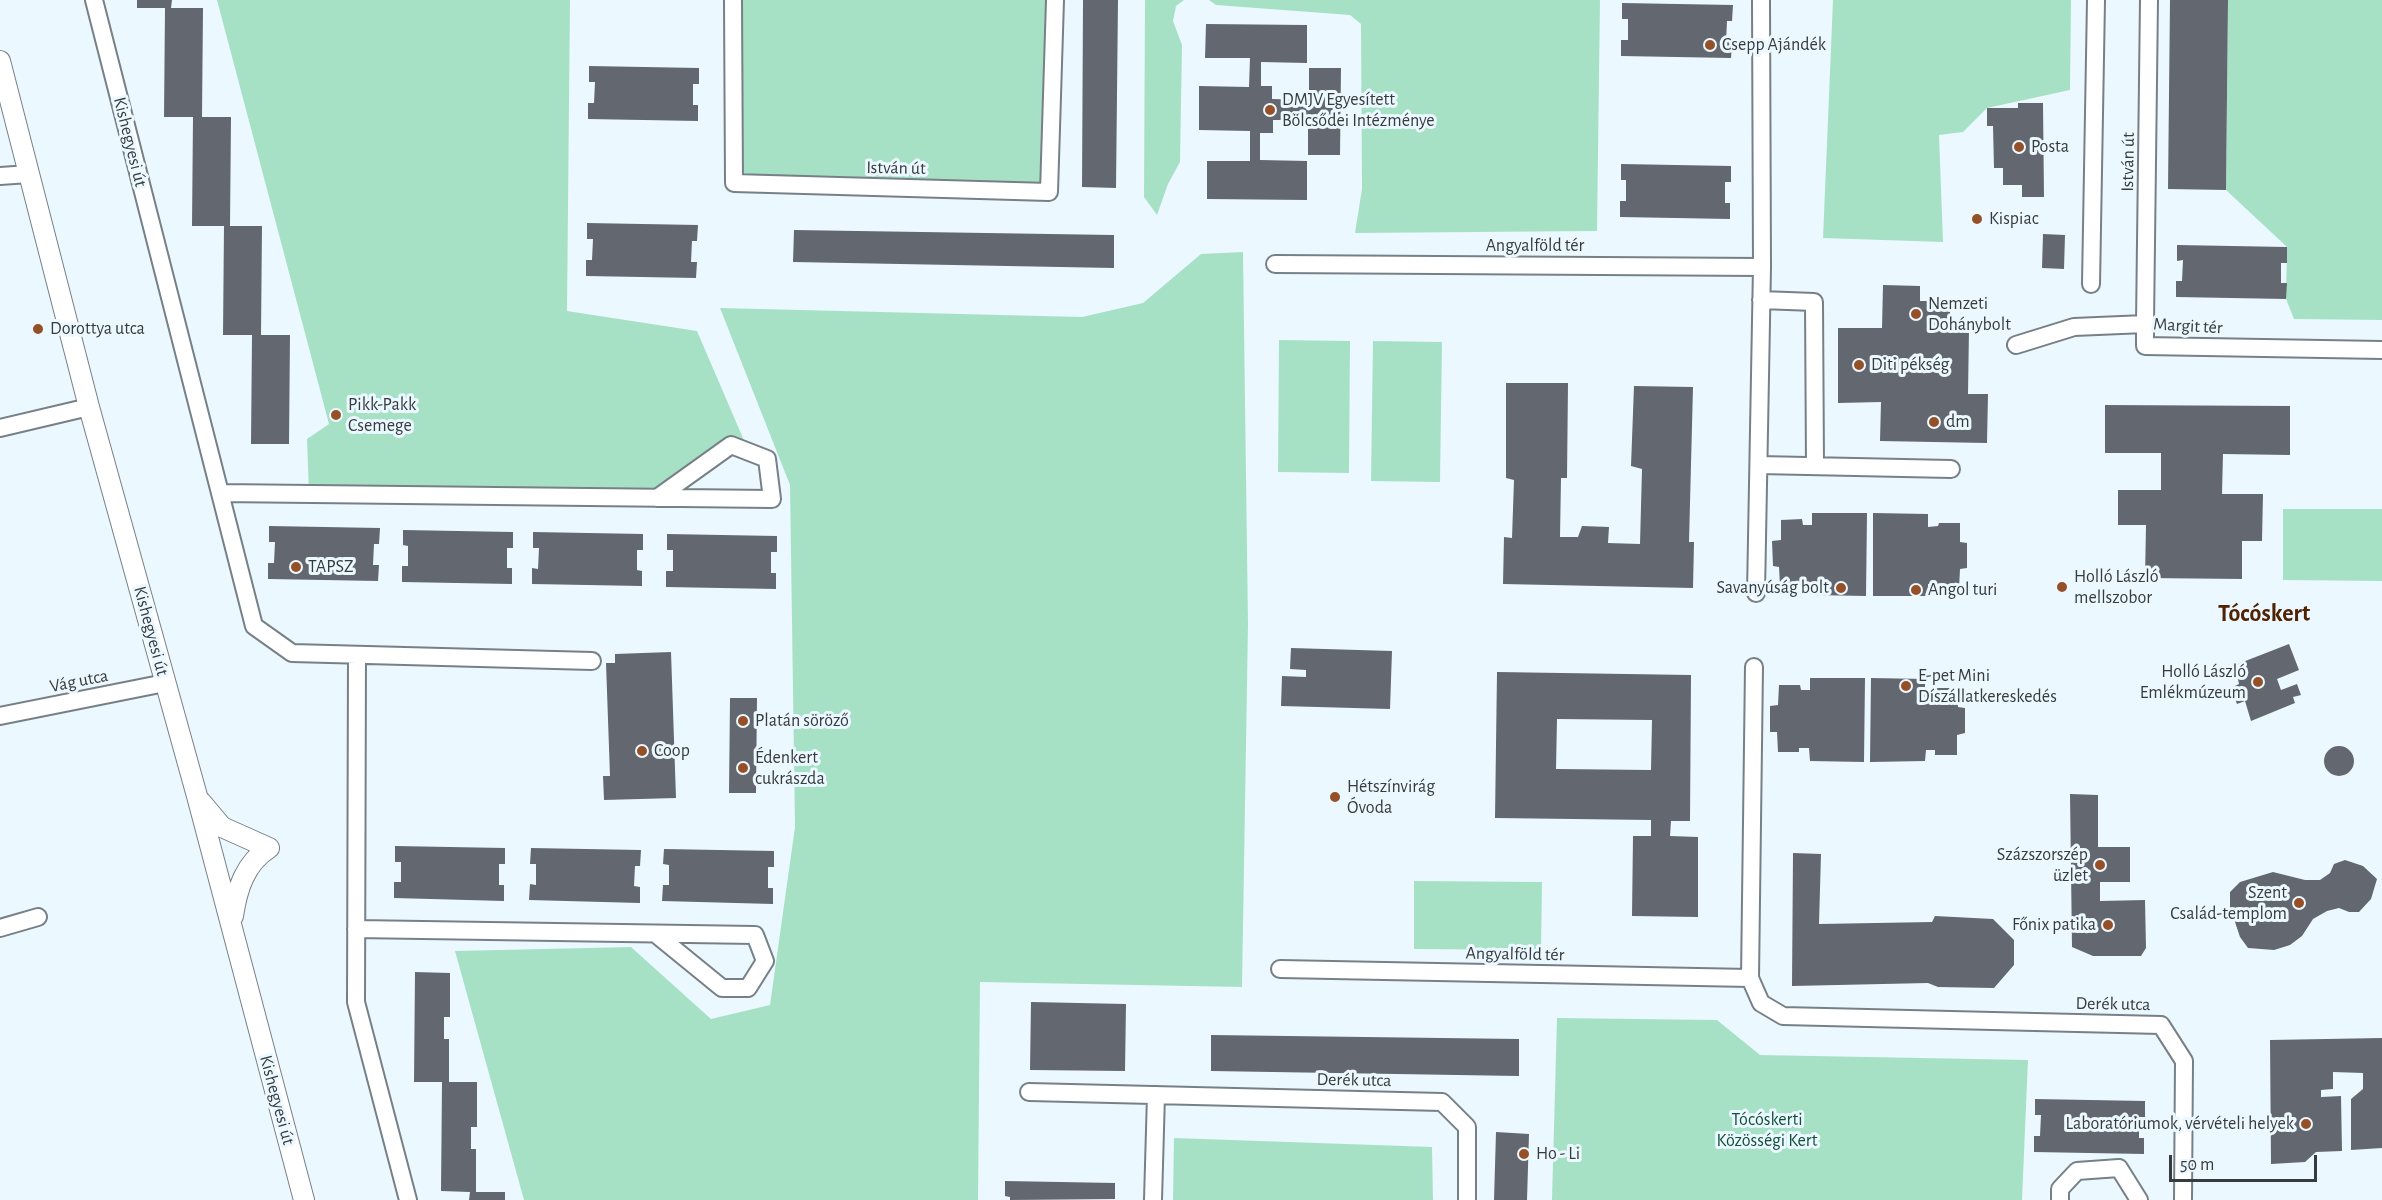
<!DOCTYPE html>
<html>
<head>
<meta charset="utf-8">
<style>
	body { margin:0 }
	#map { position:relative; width:2382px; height:1200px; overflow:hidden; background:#ecf8ff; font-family:"Alegreya Sans",sans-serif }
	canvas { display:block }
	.scale { position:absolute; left:2169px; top:1155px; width:148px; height:27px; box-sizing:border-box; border:3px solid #363b3d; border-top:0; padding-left:8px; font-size:18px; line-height:21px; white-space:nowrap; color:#363b3d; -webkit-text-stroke:4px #ecf8ff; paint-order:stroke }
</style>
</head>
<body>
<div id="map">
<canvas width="2382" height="1200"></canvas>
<div class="scale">50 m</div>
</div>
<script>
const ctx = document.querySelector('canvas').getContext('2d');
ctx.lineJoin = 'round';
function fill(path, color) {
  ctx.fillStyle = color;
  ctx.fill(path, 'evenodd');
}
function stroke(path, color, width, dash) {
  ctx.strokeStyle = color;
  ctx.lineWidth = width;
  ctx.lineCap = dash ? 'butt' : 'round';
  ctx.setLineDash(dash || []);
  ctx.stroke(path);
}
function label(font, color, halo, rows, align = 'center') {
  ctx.font = font + ' "Alegreya Sans",sans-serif';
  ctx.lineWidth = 6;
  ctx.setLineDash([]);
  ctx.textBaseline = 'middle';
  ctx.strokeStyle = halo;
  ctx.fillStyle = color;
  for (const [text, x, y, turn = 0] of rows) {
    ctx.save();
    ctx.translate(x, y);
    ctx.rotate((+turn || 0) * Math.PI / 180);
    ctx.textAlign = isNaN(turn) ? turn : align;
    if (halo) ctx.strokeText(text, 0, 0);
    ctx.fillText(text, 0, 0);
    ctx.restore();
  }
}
fill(new Path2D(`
	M217,0H570L567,311L697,331L749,452L731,445L657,498L309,494L307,439L329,424Z
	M735,0H1055L1049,192L734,183Z
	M1145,0H1184L1176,6L1173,21L1182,45L1180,162L1168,184L1157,215L1144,197Z
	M1209,0H1600L1597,231L1355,233L1362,189L1361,24L1350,15L1216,5Z
	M1833,0H2071L2070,90L1987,108L1963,132L1939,135L1943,242L1823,238Z
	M2228,0H2382V320L2294,319L2286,299L2287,247L2226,190Z
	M1243,252L1248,624L1242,987L980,982L978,1200H524L455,951L631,947L711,1019L770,1005L795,827L790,485L720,308L1082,317L1143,303L1201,254Z
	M1279,340L1350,341L1349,473L1278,472Z
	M1373,341L1442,342L1440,482L1371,481Z
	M2283,509H2382V581L2283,580Z
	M1414,881L1542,882L1541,950L1414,949Z
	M1557,1018L1717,1020L1760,1055L2028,1060L2022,1200H1552Z
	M1174,1138L1432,1147L1433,1200H1173Z`), '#a7e1c5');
fill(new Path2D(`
	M137,0H172L171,8H203L202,117H231L230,226H262L261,335H290L289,444H251L252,335H223L224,226H192L193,117H164L165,8H137Z
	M1083,0H1118L1116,188L1082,187Z
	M2170,0H2228L2226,190L2168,189Z
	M1622,3L1733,5L1732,21H1727L1726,42H1732L1731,58L1621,56V40H1628V19H1622Z
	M1206,24L1307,25V63L1261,62V86H1272V99L1309,100V68H1341L1340,155H1308V120H1273V133H1260V160L1307,161V200L1207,199V161H1250V131L1199,130V86L1249,87L1250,58H1205Z
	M589,66L699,68V84H693V105H698V121L588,119V103H594L595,82H589Z
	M2018,103H2043L2044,197H2022V185H2003V168H1994L1993,126H1987V108H2018Z
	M1621,164L1731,166V182H1725V203H1730V219L1620,217V201H1626V180H1621Z
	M587,223L698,225L697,241H692L691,262H697L696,278L586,276V260H592L593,239H587Z
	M794,230L1114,235V268L793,262Z
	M2043,234L2065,235L2064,269L2042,268Z
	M2177,245L2287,247V263H2281V283H2287L2286,299L2176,297V281H2182L2183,260L2177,261Z
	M1883,285L1920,286V301H1950V328L1969,329L1968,394H1988L1987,443L1880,441L1881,402L1838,403V328H1882Z
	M1506,383H1568L1567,478H1561L1560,537H1578L1582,526L1609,527L1608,543L1640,544L1642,469L1631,466L1634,386L1693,387L1689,542H1694L1693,588L1503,584L1504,537L1512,538L1514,480L1506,478Z
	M2105,405L2290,406V455L2223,454L2222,494H2263L2262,541H2242V579L2145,578L2146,525H2118V490H2161V453H2105Z
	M1812,513H1867L1866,596L1812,595V582L1802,583L1801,586H1780L1779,567L1773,566L1772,541L1781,540V520L1802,519L1803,525H1812Z
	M1873,513L1928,514V527L1938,526L1939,523H1960V542L1967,543V568L1960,569L1959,589L1938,590L1937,584H1928V596H1873Z
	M269,526L380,528L379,544H374L373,565H379L378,581L268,579V563H274L275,542H269Z
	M403,530L513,532V548H507V568H512V584L402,582V566H408V546L403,545Z
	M533,532L643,534V550H637V570L642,571V586L532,584V568L538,569L539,548H533Z
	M667,534L777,536V552H771V573H776V589L666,587V571H673V550H667Z
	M2289,644L2299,670L2277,679L2281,690L2297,684L2301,695L2293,697L2295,703L2251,721L2245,701L2237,704L2231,688L2239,684L2235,665Z
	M1291,648L1392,651L1390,709L1281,706L1282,676L1306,677V670L1290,669Z
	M671,652L676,798L604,800L603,776H610L606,663H615V654Z
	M1497,672L1691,675L1690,821H1671L1670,836L1698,837V917L1632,916L1633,836H1651V820L1495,818ZM1557,719L1652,720L1651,770L1556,769Z
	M1810,678H1865L1864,762L1810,761L1809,748H1799V752H1778L1777,732H1770V706L1778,705L1779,685H1800L1801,690H1810Z
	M1871,678L1925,679V692H1936V688H1957L1958,707L1965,708V733L1957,735V755H1935V750H1926L1925,761L1870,762Z
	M730,698H757L756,793H729Z
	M2324 761a15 15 0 1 1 30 0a15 15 0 1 1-30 0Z
	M2070,794L2098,795V847H2130V882H2100V901L2145,900L2146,948L2141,956H2093L2072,947Z
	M395,846L505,848V864H499V885H504V901L394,898V882H401V862H395Z
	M531,848L641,850L640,866H635L634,886L640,887V903L529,900L530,884L536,885V864H530Z
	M664,849L774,851V867H768V888H773V904L662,901L663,885H669V865L663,864Z
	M1793,853L1821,854L1819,924L1932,922L1935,916L1993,919L2014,940V965L1994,988L1938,987L1928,983L1792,986Z
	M2345,860L2363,866L2377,879L2371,899L2359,912H2349L2339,908L2327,911L2313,919L2302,936L2290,945L2274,950L2248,948L2240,937L2230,907V892L2240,882L2273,872L2305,880H2320L2330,873L2334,864Z
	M415,972L450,973V1017H444V1039H449V1082H477V1127H471V1149H476V1192H505V1200H469L470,1192L441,1191L442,1082H414Z
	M1031,1002L1126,1004L1125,1071L1030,1070Z
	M1211,1035L1519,1039V1076L1211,1071Z
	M2382,1038V1148L2351,1150V1099L2363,1089V1073L2333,1072V1089L2321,1090V1097L2341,1096L2342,1151L2316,1152L2305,1162L2271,1164L2270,1040Z
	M2035,1099L2145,1101V1117H2139V1138H2144V1154L2034,1152V1136H2040L2041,1115H2035Z
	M1496,1132L1529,1134L1527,1200H1494Z
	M1005,1181L1115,1183V1199L1010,1200V1197L1005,1196Z`), '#636770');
const minor = new Path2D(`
	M94,0L254,626L292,653L592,661
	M733,0L734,183L1049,192L1055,0
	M0,176L29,174
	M1275,264L1762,267
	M2091,284L2096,0
	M1761,300L1814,302L1815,466
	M2145,324L2149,0
	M2016,345L2074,327L2145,324V346L2382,350
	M0,428L89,407
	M1759,465L1951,469
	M220,493C404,494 588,498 772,499L767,459L731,445L657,498
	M1756,593L1762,267L1761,0
	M357,657L356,1002L408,1200
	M1754,667L1750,978L1761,1003L1783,1016L2161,1025L2184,1061L2183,1200
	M0,716L165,683
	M0,928L38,917
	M356,929L755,935L765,961L748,988H722L657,935
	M1280,969L1750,978
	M1029,1092L1442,1102L1467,1127V1200
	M1153,1200L1156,1095
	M2060,1200V1189L2077,1171L2119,1168L2139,1200`);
const tertiary = new Path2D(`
	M0,61L89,407L197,796L304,1200
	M201,802L222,827L269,848
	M233,916C237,889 245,863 269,848`);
stroke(minor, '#768086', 20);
stroke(tertiary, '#768086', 22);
stroke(minor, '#fff', 16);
stroke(tertiary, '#fff', 20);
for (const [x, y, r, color] of [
	[1710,45,6,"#965028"],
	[1270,110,6,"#965028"],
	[2019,147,6,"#965028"],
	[1977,219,6,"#965028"],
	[1916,314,6,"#965028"],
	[38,329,6,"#965028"],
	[1859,365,6,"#965028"],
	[336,415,6,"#965028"],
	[1934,422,6,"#965028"],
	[296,567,6,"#965028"],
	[2062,587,6,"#965028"],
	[1841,588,6,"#965028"],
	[1916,590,6,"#965028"],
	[2258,682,6,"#965028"],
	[1906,686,6,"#965028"],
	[743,721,6,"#965028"],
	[642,751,6,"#965028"],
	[743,768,6,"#965028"],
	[1335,797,6,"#965028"],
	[2100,865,6,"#965028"],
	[2299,903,6,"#965028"],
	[2108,925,6,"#965028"],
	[2306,1124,6,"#965028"],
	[1524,1154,6,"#965028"]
]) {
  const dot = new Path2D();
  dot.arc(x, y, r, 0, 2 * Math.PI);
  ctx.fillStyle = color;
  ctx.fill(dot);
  stroke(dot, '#ecf8ff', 2);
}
label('18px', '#363b3d', '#ecf8ff', [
	["Csepp Ajándék",1722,45],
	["DMJV Egyesített",1282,100],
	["Bölcsődei Intézménye",1282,121],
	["Posta",2031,147],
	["Kispiac",1989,219],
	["Nemzeti",1928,304],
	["Dohánybolt",1928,325],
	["Dorottya utca",50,329],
	["Diti pékség",1871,365],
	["Pikk-Pakk",348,405],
	["Csemege",348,426],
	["dm",1946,422],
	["TAPSZ",308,567],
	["Holló László",2074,577],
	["mellszobor",2074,598],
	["Savanyúság bolt",1829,588,"right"],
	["Angol turi",1928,590],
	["Holló László",2246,672,"right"],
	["Emlékmúzeum",2246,693,"right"],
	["E-pet Mini",1918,676],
	["Díszállatkereskedés",1918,697],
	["Platán söröző",755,721],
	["Coop",654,751],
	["Édenkert",755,758],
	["cukrászda",755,779],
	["Hétszínvirág",1347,787],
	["Óvoda",1347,808],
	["Százszorszép",2088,855,"right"],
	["üzlet",2088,876,"right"],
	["Szent",2287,893,"right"],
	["Család-templom",2287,914,"right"],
	["Főnix patika",2096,925,"right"],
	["Laboratóriumok, vérvételi helyek",2294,1124,"right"],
	["Ho - Li",1536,1154]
], 'left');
label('18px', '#363b3d', '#ecf8ff', [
	["Kishegyesi út",130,142,76],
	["István út",2128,162,-89],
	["István út",896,168,1],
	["Angyalföld tér",1535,246],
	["Margit tér",2188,326,3],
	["Kishegyesi út",151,631,75],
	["Vág utca",79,681,-11],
	["Angyalföld tér",1515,954,1],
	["Derék utca",2113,1004,1],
	["Derék utca",1354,1080,1],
	["Kishegyesi út",277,1100,75]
]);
label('18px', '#115038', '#ecf8ff', [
	["Tócóskerti",1767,1120],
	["Közösségi Kert",1767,1141]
]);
label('bold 24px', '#502204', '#ecf8ff', [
	["Tócóskert",2264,614]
]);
</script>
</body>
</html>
